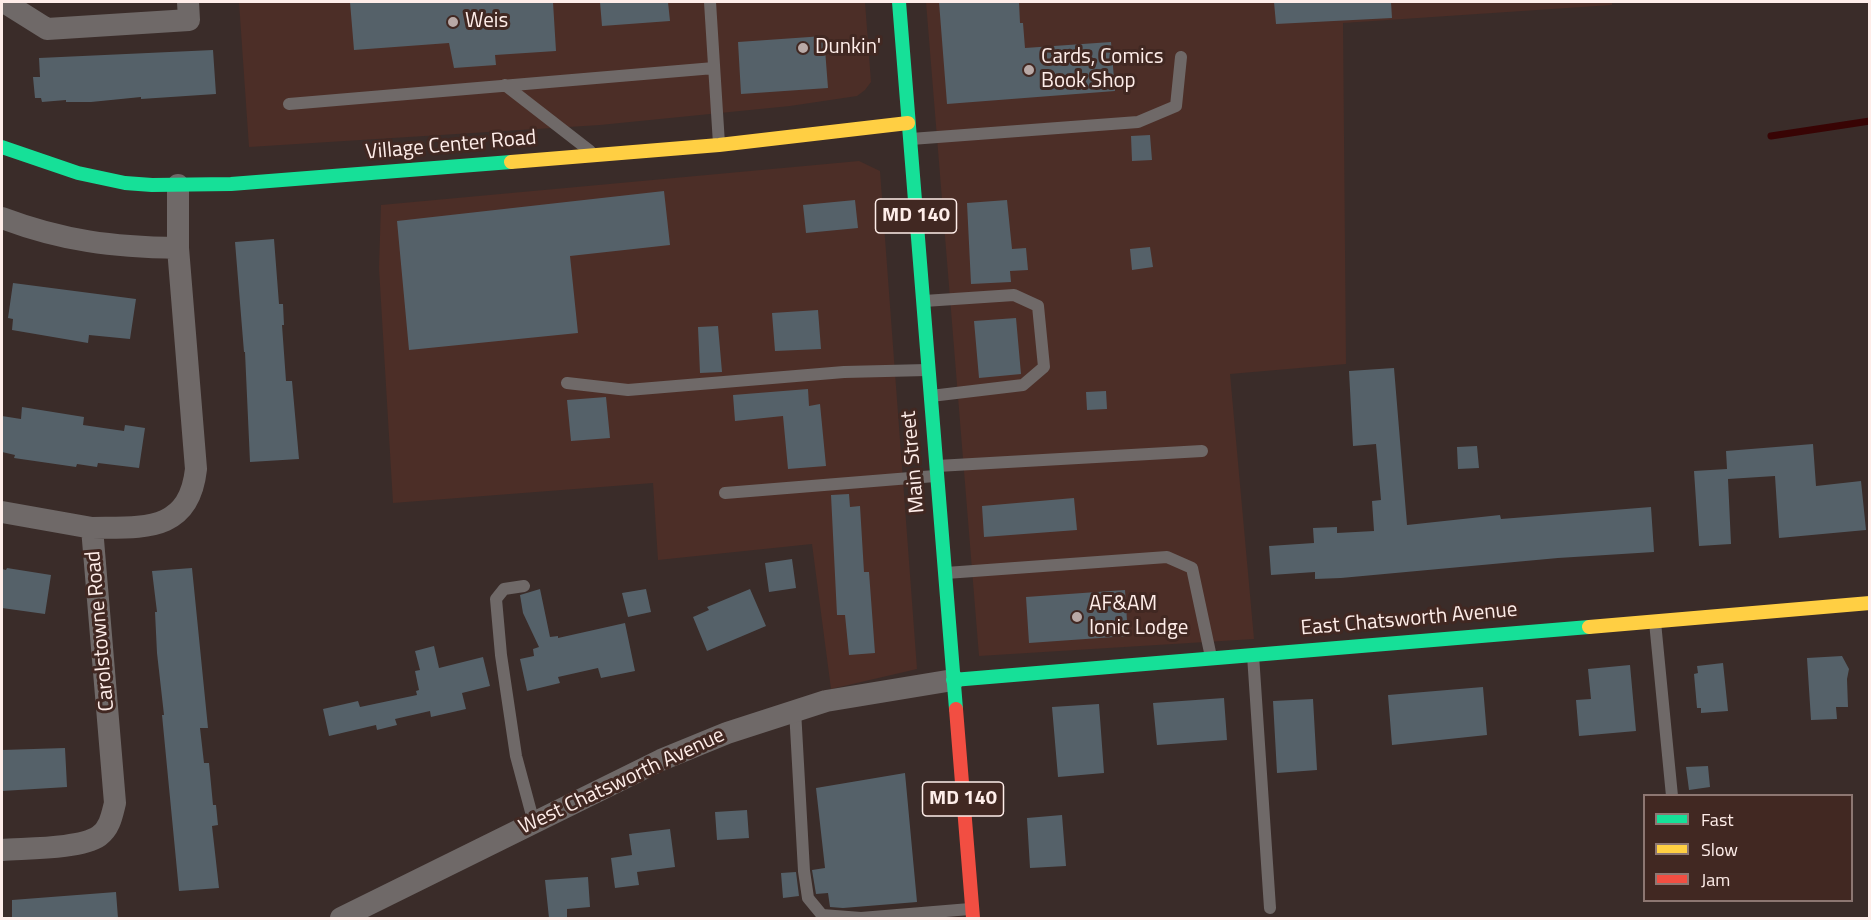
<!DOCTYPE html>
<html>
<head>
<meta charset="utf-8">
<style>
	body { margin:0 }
	#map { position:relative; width:1871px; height:920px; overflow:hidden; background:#3a2c29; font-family:"Titillium Web",sans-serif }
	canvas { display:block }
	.frame { position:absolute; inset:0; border:3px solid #feede9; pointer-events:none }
	.legend { position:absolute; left:1643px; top:794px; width:210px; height:108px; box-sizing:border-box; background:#412822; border:2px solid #8d7772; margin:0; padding:8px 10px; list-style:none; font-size:18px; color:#feede9 }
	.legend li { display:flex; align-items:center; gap:12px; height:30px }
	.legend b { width:30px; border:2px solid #8d7772 }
</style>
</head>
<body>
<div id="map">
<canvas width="1871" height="920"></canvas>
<div class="frame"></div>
<ul class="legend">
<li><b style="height:8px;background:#16e098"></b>Fast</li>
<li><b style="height:8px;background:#ffcf43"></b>Slow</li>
<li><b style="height:8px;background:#f24e42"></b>Jam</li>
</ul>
</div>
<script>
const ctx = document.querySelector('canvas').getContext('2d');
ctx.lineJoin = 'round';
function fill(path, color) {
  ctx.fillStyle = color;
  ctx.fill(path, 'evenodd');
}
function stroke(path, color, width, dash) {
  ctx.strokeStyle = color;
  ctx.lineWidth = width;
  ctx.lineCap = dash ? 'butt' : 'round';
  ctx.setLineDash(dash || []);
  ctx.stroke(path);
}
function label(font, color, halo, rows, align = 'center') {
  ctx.font = font + ' "Titillium Web",sans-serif';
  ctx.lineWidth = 6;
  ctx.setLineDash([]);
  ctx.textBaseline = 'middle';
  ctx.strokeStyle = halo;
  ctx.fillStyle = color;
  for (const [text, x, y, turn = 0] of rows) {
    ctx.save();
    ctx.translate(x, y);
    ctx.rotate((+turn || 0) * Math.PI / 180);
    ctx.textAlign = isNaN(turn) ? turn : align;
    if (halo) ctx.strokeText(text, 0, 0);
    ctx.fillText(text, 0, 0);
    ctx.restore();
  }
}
fill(new Path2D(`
	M239,2H865L871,82L865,90L857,96L790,106L600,125L249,147Z
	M926,2H1612V5L1343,23L1346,364L1230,374L1254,639L979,656Z
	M859,161L880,171L917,669L831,689L812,544L658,560L653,483L393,503L379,268L381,205Z`), '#4c2e27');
stroke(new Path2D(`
	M1771,136L1870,121`), '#380404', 7);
fill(new Path2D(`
	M350,2H553L556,51L495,55L496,65L454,68L449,43L354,50Z
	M600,2H668L670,21L602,26Z
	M939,2H1019L1020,23H1023L1025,48L1111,42L1115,91L947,104Z
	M1274,2H1391L1392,18L1276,24Z
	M824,36L828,88L741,94L738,42Z
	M213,50L216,94L141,99V97L91,102H66V100L42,102L41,98H35L33,77H40L39,58Z
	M1150,135L1152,160L1132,161L1131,136Z
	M664,191L670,245L570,256L578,333L409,350L397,221Z
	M855,200L858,228L806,233L803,205Z
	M1007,200L1012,249L1026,248L1028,270L1010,271L1011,282L971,284L967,203Z
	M274,239L279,304H283L284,325H282L286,381H292L299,459L250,462L245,352H244L235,242Z
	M1150,247L1153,267L1132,270L1130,249Z
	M13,283L136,299L130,339L89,335L88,343L12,330L13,319L8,318Z
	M818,310L821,349L775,351L772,313Z
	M1016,318L1021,374L979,378L974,321Z
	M718,326L722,372L700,373L698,327Z
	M1394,368L1407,525L1500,515L1501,519L1651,507L1654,552L1558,558L1341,578L1315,579V572L1271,575L1269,546L1314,543L1313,528L1337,527V533L1374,531L1372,501L1381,500L1376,444L1353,446L1349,371Z
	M808,389L809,406L820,404L826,466L788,469L783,416L735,421L733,395Z
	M1106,391L1107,409L1087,410L1086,392Z
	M606,397L610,438L571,441L567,400Z
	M22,407L84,417L83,425L124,431L125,425L145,428L139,468L98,463L97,467L77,464L76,467L14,458L15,455L2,452V416L21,419Z
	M1813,444L1816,486L1861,481L1866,530L1779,538L1775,476L1728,479L1731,544L1699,546L1694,471L1727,469L1726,451Z
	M1477,446L1479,468L1458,469L1457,447Z
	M849,494L850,507L860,506L864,572H869L875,653L849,655L845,615H837L831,495Z
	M1074,498L1077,530L984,537L982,506Z
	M792,559L796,588L769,592L765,563Z
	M7,568L51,575L45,614L2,608V569L6,570Z
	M192,568L208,728H200L204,763H209L213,805H216L218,825L212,826L219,888L179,891L162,715H164L157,653L155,612H157L152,571Z
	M540,589L550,637L558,636V638L625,623L635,671L601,678L598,668L558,677L560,683L527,691L520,659L534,656L533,649L539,647L523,613L520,595Z
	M646,589L651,612L628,617L622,593Z
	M750,589L766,626L707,651L693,617L709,610L707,607Z
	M1125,590L1128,636L1029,643L1026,597Z
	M434,646L439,668L483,657L490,686L462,693L466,709L431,717L430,711L395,719L397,725L377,730L376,725L329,736L323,709L358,701L360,707L417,695L416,691L419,690L415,671L420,670L415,651Z
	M1842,656L1849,669L1847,679L1848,707H1836L1837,719L1811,720L1807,658Z
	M1723,663L1728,711L1701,713V708H1697L1694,674L1698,673L1697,666Z
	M1630,665L1636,731L1579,736L1576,700L1591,699L1588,669Z
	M1483,687L1487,735L1392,745L1388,695Z
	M1224,698L1227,740L1157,745L1153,703Z
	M1313,699L1317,770L1277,773L1273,701Z
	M1099,704L1104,773L1058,777L1052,707Z
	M65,748L67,787L2,791V750Z
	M1708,766L1710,787L1689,790L1686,767Z
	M905,773L917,902L843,908L830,907L828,893L816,894L812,870L825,868L816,788Z
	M747,810L749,838L717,840L715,812Z
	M1062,815L1066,866L1030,868L1027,818Z
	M670,829L675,867L637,872L639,885L615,888L611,858L632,855L629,834Z
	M796,872L799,896L783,898L781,873Z
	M588,877L590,907L567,909V918H549L545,880Z
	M116,892L118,918H12V900Z`), '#556169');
stroke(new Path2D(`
	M710,2L719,144
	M505,85L590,151
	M289,104L714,68
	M911,139L1138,122L1176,106L1181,57
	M924,301L1014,295L1038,306L1044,367L1023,385L931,396
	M567,383L628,390L844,372L927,370
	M937,466L1202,451
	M725,493L935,476
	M946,573L1167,557L1192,568L1211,657
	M524,586L504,589L496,599L501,655L516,756L534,823
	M1655,622L1672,796
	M1253,655L1270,908
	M795,710L804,871L808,898L822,915L861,918L970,909`), '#6f6968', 12);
stroke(new Path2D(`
	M4,2L47,29L189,20L188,2
	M2,218C63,241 113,247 178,248
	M2,512L92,528
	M2,850C25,848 81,849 99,836C110,828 112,815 115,803L92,528C143,527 189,533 196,469L178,248V185
	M341,918L661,760L727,733L826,701L953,680`), '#6f6968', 22);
stroke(new Path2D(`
	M899,2L956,709
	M2,147L78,173L125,183L152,185L231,184L511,162
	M953,680L1589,627`), '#16e098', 14);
stroke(new Path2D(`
	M511,162L719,145L908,123
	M1589,627L1870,603`), '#ffcf43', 14);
stroke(new Path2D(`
	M956,709L973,918`), '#f24e42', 14);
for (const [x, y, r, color] of [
	[453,22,6,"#b9a9a6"],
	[803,48,6,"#b9a9a6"],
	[1029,70,6,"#b9a9a6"],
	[1077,617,6,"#b9a9a6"]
]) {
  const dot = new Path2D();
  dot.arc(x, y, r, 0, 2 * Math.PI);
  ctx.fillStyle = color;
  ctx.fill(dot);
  stroke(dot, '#412822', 2);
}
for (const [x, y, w] of [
	[916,216,81],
	[963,799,81]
]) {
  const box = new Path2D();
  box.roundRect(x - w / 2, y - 17, w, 34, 4.5);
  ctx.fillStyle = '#412822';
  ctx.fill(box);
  stroke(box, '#feede9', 1.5);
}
label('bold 20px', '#feede9', null, [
	["MD 140",916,216],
	["MD 140",963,799]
]);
label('21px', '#feede9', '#412822', [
	["Weis",465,22],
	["Dunkin'",815,48],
	["Cards, Comics",1041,58],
	["Book Shop",1041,82],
	["AF&AM",1089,605],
	["Ionic Lodge",1089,629]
], 'left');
label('21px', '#feede9', '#412822', [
	["Village Center Road",451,146,-5],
	["Main Street",914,462,-95],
	["East Chatsworth Avenue",1409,620,-5],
	["Carolstowne Road",101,631,-95],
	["West Chatsworth Avenue",622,782,-25]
]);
</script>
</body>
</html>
